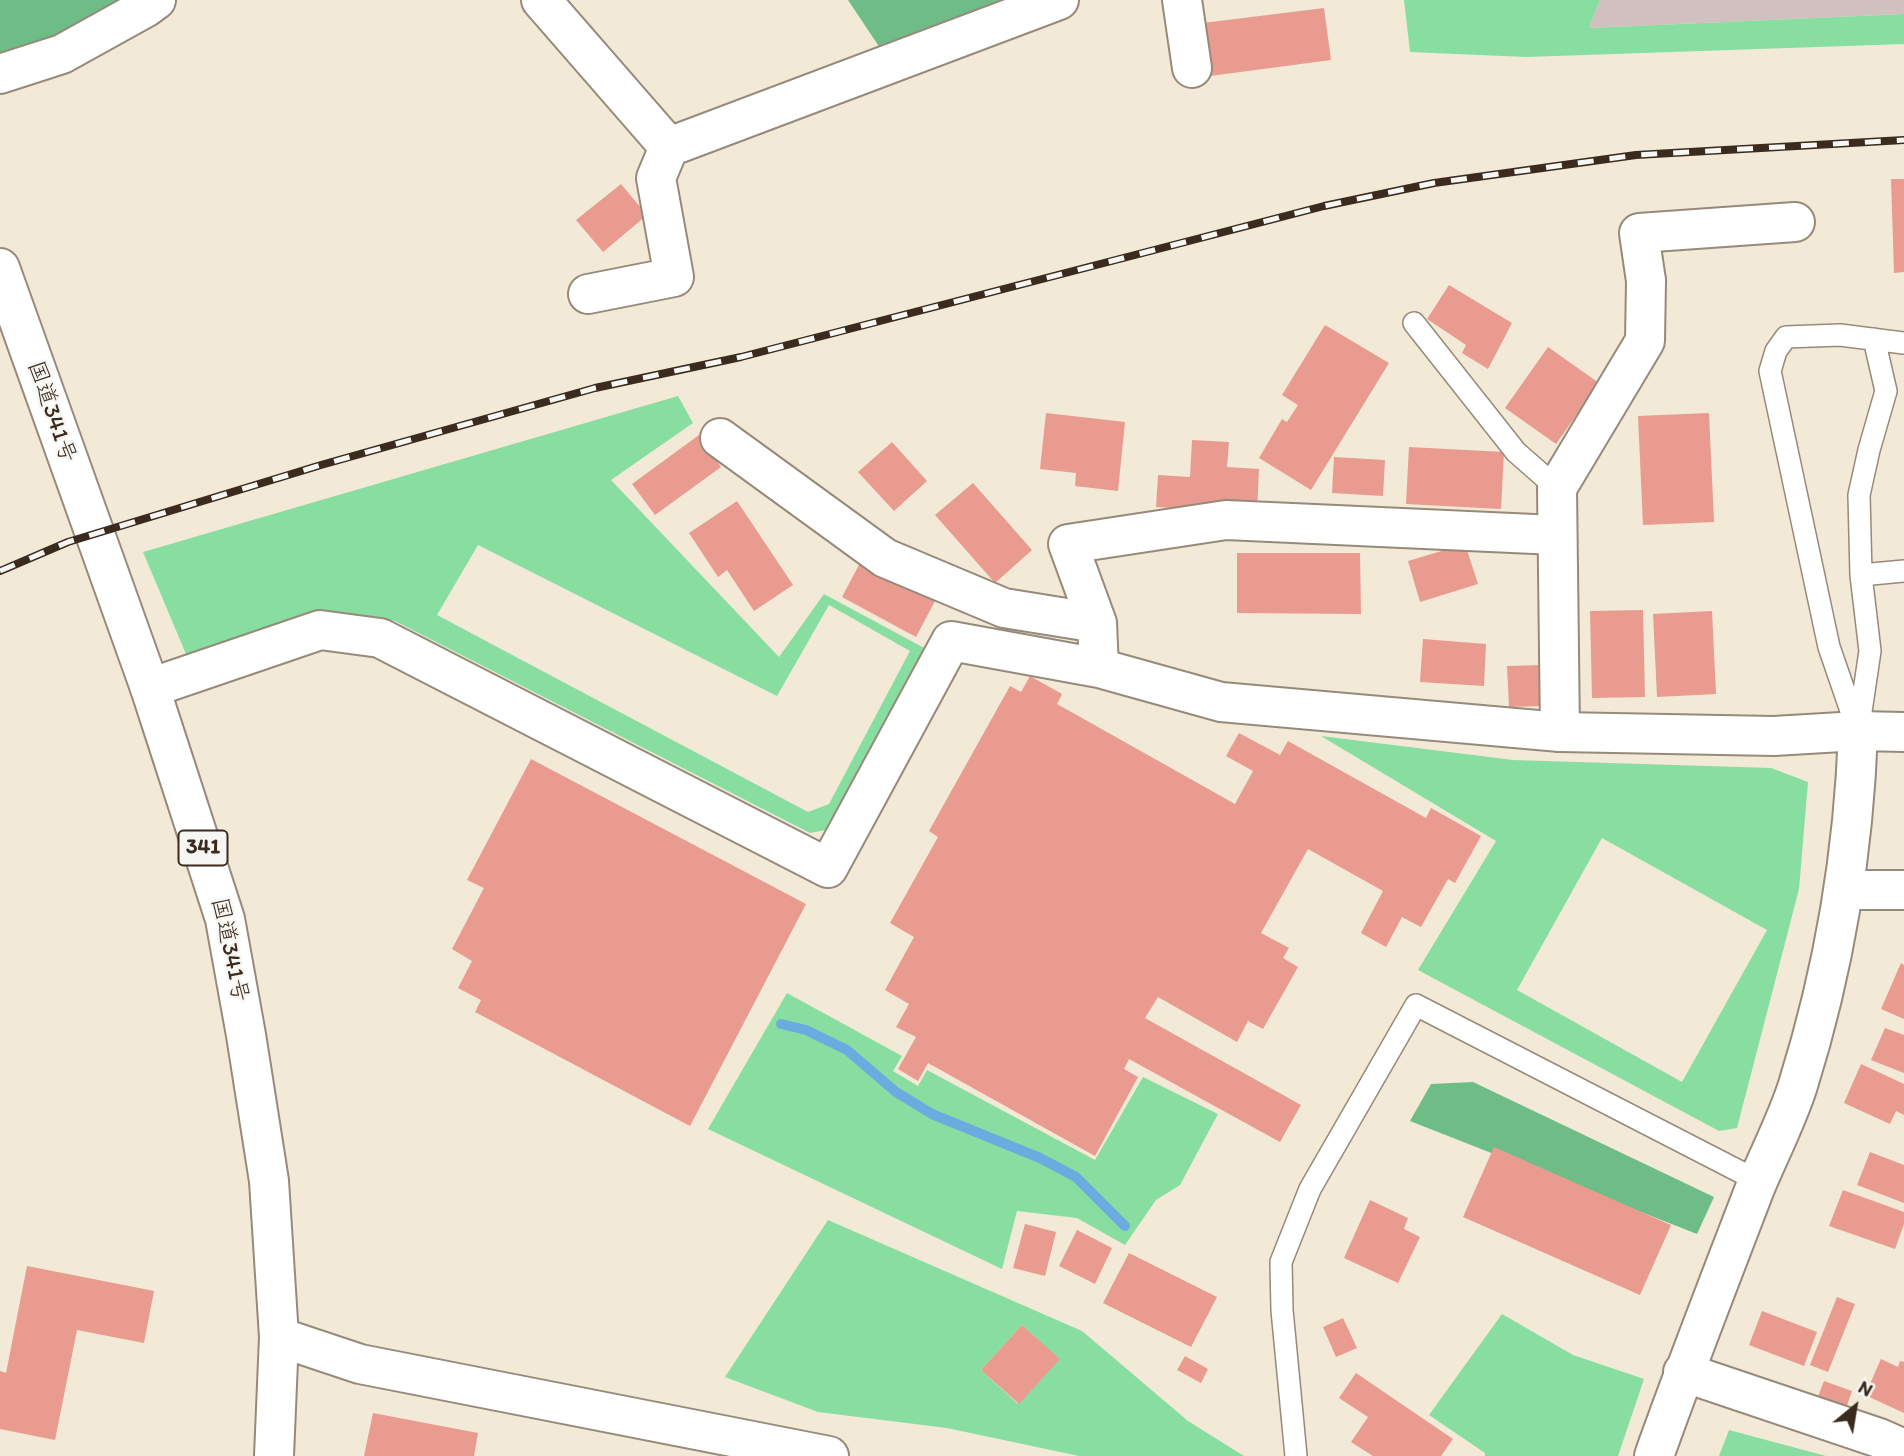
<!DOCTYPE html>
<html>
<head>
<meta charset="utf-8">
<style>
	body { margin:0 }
	#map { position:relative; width:1904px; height:1456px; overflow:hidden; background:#f2e9d6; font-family:Itim,sans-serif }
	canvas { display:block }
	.north { position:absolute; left:1820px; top:1372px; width:70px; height:70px; -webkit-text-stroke:5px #f6f6f2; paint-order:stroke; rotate:30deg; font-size:19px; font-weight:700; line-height:28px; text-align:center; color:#3b2a1e }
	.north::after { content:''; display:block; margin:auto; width:24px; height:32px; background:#3b2a1e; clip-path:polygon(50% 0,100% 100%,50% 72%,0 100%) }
</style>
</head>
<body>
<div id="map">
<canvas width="1904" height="1456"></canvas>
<div class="north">N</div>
</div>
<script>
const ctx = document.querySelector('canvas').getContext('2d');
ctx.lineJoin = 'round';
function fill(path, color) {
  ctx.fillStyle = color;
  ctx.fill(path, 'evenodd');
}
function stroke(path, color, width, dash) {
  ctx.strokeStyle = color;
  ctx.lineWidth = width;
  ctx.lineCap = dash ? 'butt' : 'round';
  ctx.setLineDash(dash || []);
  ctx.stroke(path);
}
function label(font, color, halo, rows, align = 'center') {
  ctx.font = font + ' Itim,"Klee One",sans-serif';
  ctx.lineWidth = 5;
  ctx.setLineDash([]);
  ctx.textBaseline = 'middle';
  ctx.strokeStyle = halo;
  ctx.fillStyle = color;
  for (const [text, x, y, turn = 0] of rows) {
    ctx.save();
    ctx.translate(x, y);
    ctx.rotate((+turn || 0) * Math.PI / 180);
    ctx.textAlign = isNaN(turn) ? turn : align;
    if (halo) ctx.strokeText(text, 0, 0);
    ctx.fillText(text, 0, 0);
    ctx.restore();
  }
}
fill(new Path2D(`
	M1600,0H1904V14L1589,28Z`), '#d2bfc0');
fill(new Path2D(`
	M1404,0H1600L1589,28L1904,14V44L1526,57L1410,52Z
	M678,396L693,423L611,480L779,657L824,594L928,650L835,828L810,833L395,621L353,616L194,673L143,552ZM478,545L777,696L829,605L910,651L829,804L808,812L437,615Z
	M1321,736L1513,760L1771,768L1808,782L1799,889L1737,1128L1719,1131L1418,970L1496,841ZM1602,838L1767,930L1682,1082L1517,990Z
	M787,993L902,1056L893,1071L918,1086L927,1070L1095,1160L1143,1077L1218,1114L1180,1185L1156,1200L1125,1245L1077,1218L1017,1211L1002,1269L708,1129Z
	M828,1220L1082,1331L1188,1421L1244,1456H1079L947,1428L818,1412L725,1377ZM1022,1325L1059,1359L1018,1404L981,1370Z
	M1502,1314L1573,1355L1644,1379L1618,1456H1485V1453L1429,1415Z
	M1729,1430L1826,1456H1719Z`), '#88dea1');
fill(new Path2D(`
	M0,0H128L54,41L0,53Z
	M848,0H999L1001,7L882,51Z
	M1473,1082L1714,1197L1697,1234L1410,1121L1431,1084Z`), '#6ebd87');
stroke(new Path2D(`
	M781,1024L806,1030L847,1050L896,1092L932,1114L1040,1158L1076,1177L1125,1226`), '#6cabdf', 10);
fill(new Path2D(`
	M1324,8L1331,60L1210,76L1203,23Z
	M1891,179H1904V272L1894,273Z
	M621,184L647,215L603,252L576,220Z
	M1449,285L1512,323L1488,369L1462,353L1466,345L1427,319Z
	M1325,325L1389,363L1311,490L1259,458L1282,419L1287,422L1298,405L1282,395Z
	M1548,347L1599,383L1556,444L1505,408Z
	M1046,413L1125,422L1118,491L1075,486L1076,473L1040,469Z
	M1709,413L1714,522L1643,525L1638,416Z
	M699,435L721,467L655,515L632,484Z
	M1192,440L1229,442L1227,467L1259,469L1257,513L1156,507L1158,475L1190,477Z
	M892,442L927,481L894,511L858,472Z
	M1409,447L1504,452L1501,509L1406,504Z
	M1334,457L1385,460L1383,496L1332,493Z
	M973,483L1032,550L995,583L935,515Z
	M737,501L793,585L754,611L727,570L718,577L689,533Z
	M1465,544L1478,584L1420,602L1408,561Z
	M1237,553H1360L1361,614L1237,613Z
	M861,561L935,601L916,637L842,597Z
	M1643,610L1645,697L1592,698L1590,611Z
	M1712,611L1716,694L1657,697L1653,614Z
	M1423,639L1486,644L1484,686L1420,682Z
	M1541,665L1543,706L1509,707L1507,666Z
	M1030,676L1062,694L1057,704L1235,804L1253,771L1226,756L1239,733L1280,755L1288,741L1426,818L1431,808L1481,836L1455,883L1448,879L1421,927L1402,917L1386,947L1361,933L1383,891L1308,849L1261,933L1289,948L1283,958L1298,967L1263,1029L1248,1021L1237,1042L1158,997L1145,1018L1301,1105L1280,1142L1129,1059L1124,1069L1138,1077L1095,1156L928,1063L918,1081L898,1069L916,1037L896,1027L909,1004L885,990L914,937L890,923L938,837L929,831L1010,686L1021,692Z
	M531,759L806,904L690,1126L475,1012L481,1000L458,988L472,961L452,949L484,888L467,880Z
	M1901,963L1904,965V1019L1881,1009Z
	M1885,1028L1904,1035V1073L1871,1060Z
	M1861,1064L1904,1084V1115L1896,1111L1890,1124L1844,1103Z
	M1494,1147L1671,1225L1640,1295L1463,1217Z
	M1870,1152L1904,1165V1203L1857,1185Z
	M1843,1190L1904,1212V1224L1895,1249L1829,1226Z
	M1370,1200L1408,1218L1404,1229L1420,1237L1398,1283L1344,1258Z
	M1025,1224L1056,1232L1045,1276L1013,1268Z
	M1077,1230L1112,1248L1095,1284L1059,1266Z
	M1129,1253L1217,1297L1191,1347L1103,1303Z
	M27,1266L154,1291L144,1343L77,1330L55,1440L0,1429V1371L6,1373Z
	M1837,1297L1855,1304L1828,1372L1810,1365Z
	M1762,1311L1817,1332L1804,1366L1749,1345Z
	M1343,1318L1357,1348L1336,1357L1323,1327Z
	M1022,1325L1060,1359L1019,1404L981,1370Z
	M1185,1356L1208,1369L1201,1383L1177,1370Z
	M1881,1359L1898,1367L1900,1361L1904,1362V1413L1865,1395Z
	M1356,1373L1453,1439L1441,1456H1373L1351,1442L1368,1417L1339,1398Z
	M1824,1381L1852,1391L1844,1414L1815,1404Z
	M373,1413L478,1433L474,1456H364Z`), '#e99b90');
const service = new Path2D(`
	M1414,323L1516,452L1557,488
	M1861,575L1904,571
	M1859,725L1870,651L1861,575L1859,495L1869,450L1886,391L1874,339
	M1858,731L1829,647L1770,371L1776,351L1786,337L1840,335L1904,343
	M1296,1456L1282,1310L1281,1262L1310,1189L1416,1005L1758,1181`);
const minor = new Path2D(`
	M541,0L669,147
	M1182,0L1192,68
	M0,74L62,54L145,8L156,0
	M1646,281L1639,233L1795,222
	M588,294L674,277L656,178L669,147L1059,0
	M720,438L885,558L1004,608L1097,623
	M1099,668L1097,623L1068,544L1226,520L1556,535
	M150,688L320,630L380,638L828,868L951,641L1099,668L1221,702L1560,732L1774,736L1858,731
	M1845,890H1904
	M1683,1372L1879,1438L1904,1449`);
const tertiary = new Path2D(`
	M1560,732L1557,488L1645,341L1646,281
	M279,1337L360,1364L829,1456
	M1654,1456C1686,1366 1721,1277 1755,1188C1769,1154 1787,1120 1798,1085C1834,970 1854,851 1858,731L1904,732`);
const trunk = new Path2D(`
	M0,268L150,688L225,919L246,1035L269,1181L279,1337L274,1456`);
stroke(service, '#968a7a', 24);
stroke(minor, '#968a7a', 42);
stroke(tertiary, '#968a7a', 42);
stroke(trunk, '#968a7a', 42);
stroke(service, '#fff', 21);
stroke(minor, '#fff', 38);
stroke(tertiary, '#fff', 38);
stroke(trunk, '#fff', 38);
const rail = new Path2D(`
	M0,571L68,542L321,465L595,388L741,357L1324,206L1434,183L1636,155L1904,140`);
stroke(rail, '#3b2a1e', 8);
stroke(rail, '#f6f6f2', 5, [16]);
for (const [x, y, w] of [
	[203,848,49]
]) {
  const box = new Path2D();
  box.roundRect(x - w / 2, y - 17.5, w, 35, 5);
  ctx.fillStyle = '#f6f6f2';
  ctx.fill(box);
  stroke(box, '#3b2a1e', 2);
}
label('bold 21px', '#3b2a1e', null, [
	["341",203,848]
]);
label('23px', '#3b2a1e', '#f6f6f2', [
	["国道341号",51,412,71],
	["国道341号",229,950,78]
]);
</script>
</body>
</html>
